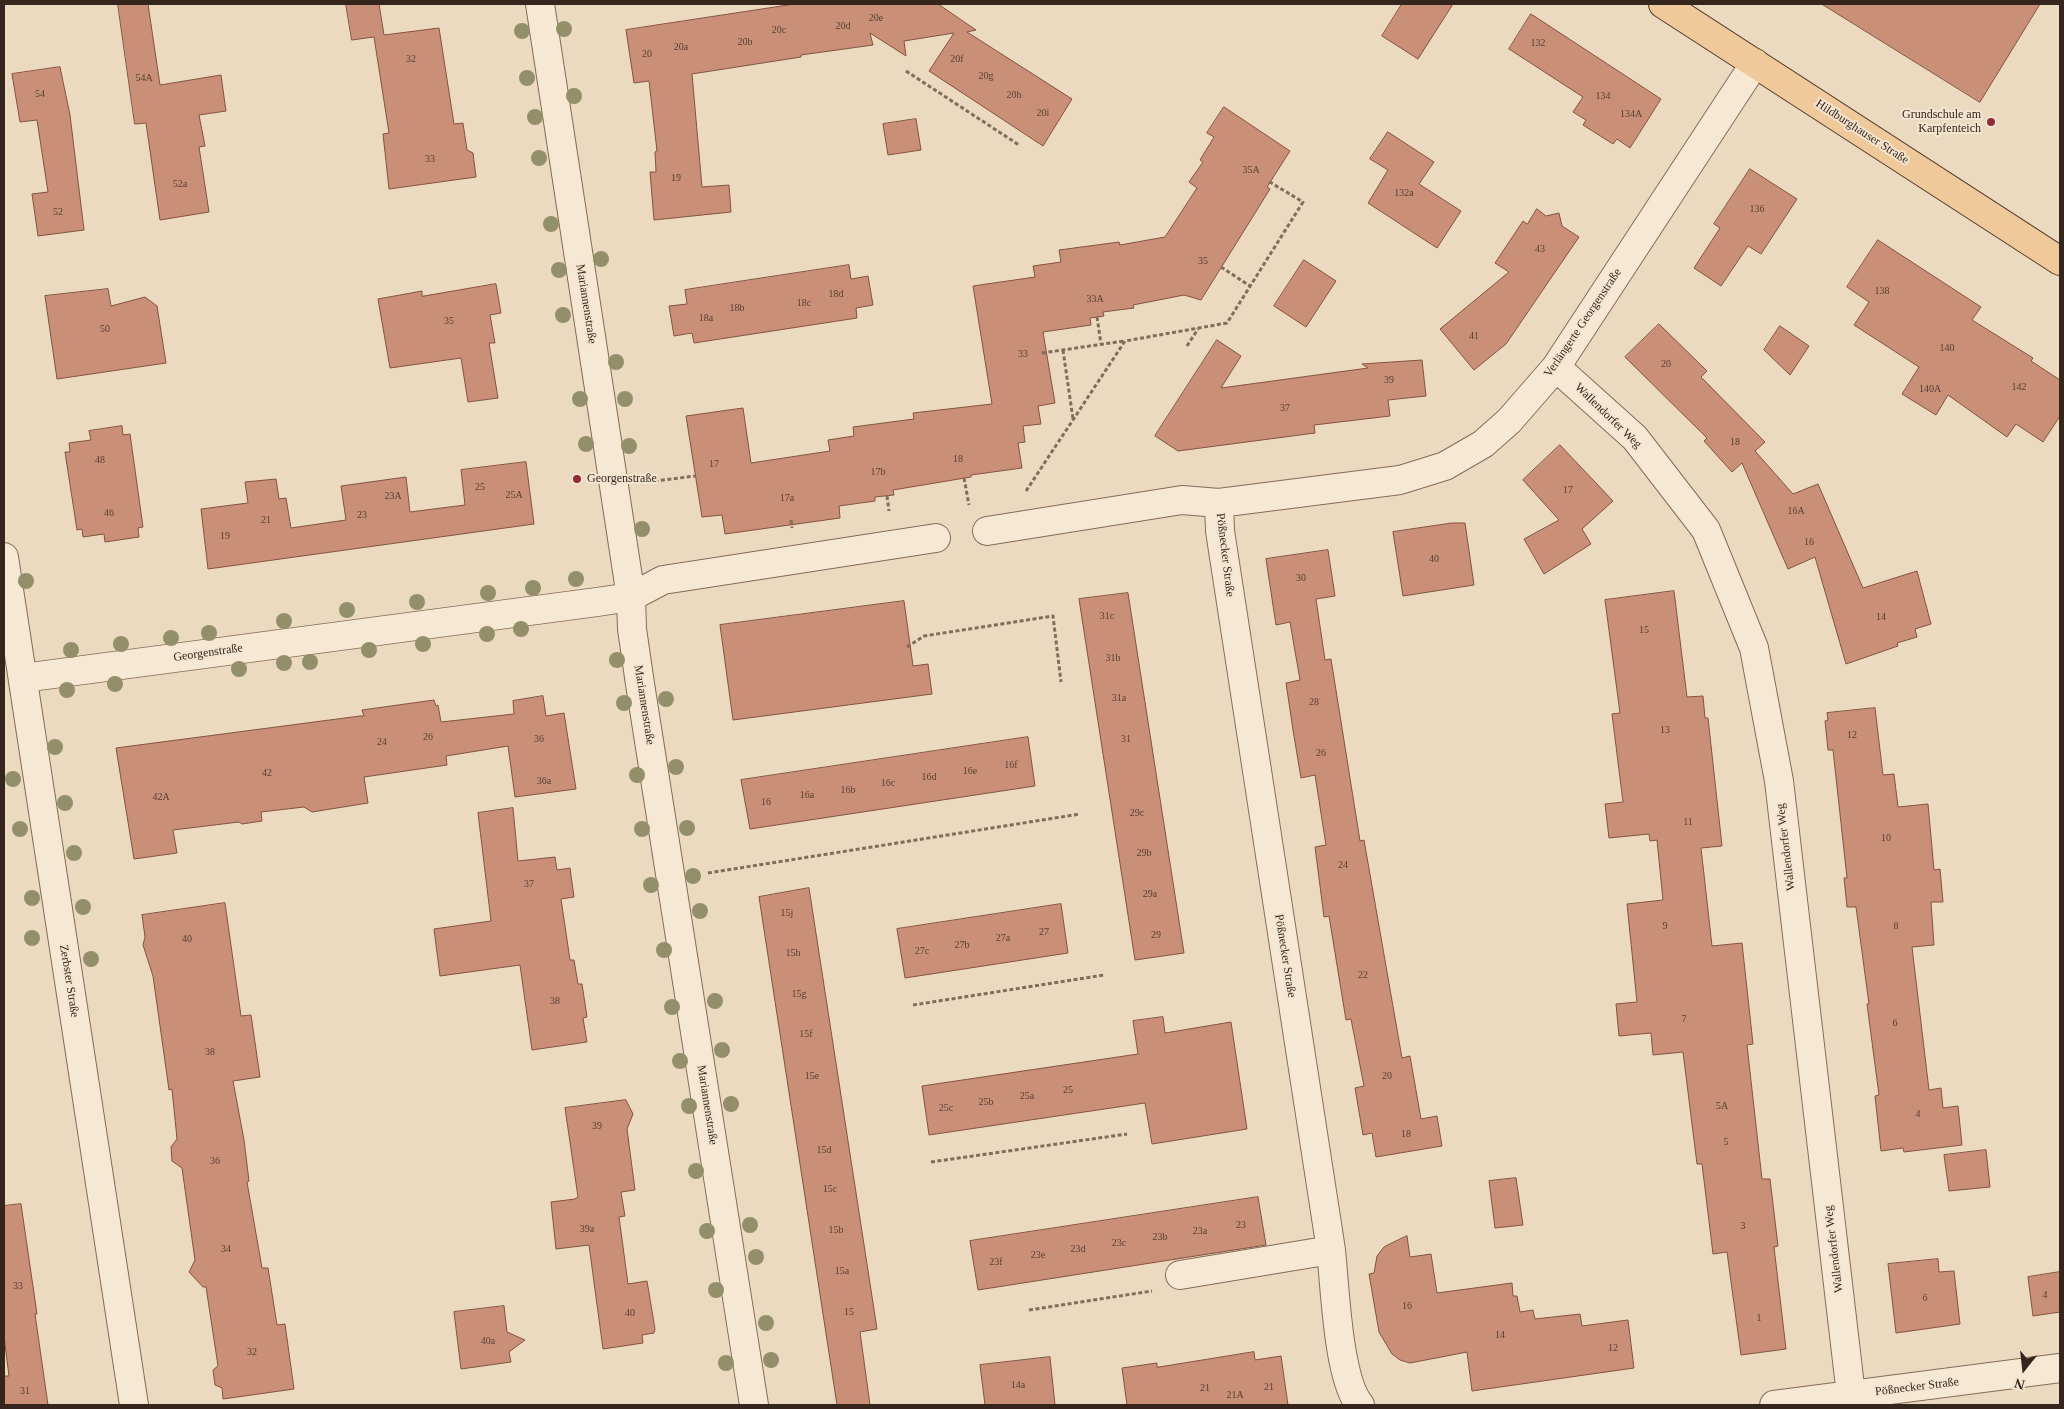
<!DOCTYPE html>
<html>
<head>
<meta charset="utf-8">
<style>
	body { margin:0 }
	#map { position:relative; width:2064px; height:1409px; overflow:hidden; background:#ecdac0; font-family:Georgia,serif }
	canvas { display:block }
	.frame { position:absolute; inset:0; border:5px solid #35251d; pointer-events:none }
	.north { position:absolute; left:1999px; top:1344px; width:50px; height:50px; -webkit-text-stroke:4px #f4e5d0; paint-order:stroke; rotate:196deg; font-size:14px; font-weight:700; line-height:20px; text-align:center; color:#35251d }
	.north::after { content:''; display:block; margin:auto; width:18px; height:22px; background:#35251d; clip-path:polygon(50% 0,100% 100%,50% 72%,0 100%) }
</style>
</head>
<body>
<div id="map">
<canvas width="2064" height="1409"></canvas>
<div class="frame"></div>
<div class="north">N</div>
</div>
<script>
const ctx = document.querySelector('canvas').getContext('2d');
ctx.lineJoin = 'round';
function fill(path, color) {
  ctx.fillStyle = color;
  ctx.fill(path, 'evenodd');
}
function stroke(path, color, width, dash) {
  ctx.strokeStyle = color;
  ctx.lineWidth = width;
  ctx.lineCap = dash ? 'butt' : 'round';
  ctx.setLineDash(dash || []);
  ctx.stroke(path);
}
function label(font, color, halo, rows, align = 'center') {
  ctx.font = font + ' Georgia,serif';
  ctx.lineWidth = 4;
  ctx.setLineDash([]);
  ctx.textBaseline = 'middle';
  ctx.strokeStyle = halo;
  ctx.fillStyle = color;
  for (const [text, x, y, turn = 0] of rows) {
    ctx.save();
    ctx.translate(x, y);
    ctx.rotate((+turn || 0) * Math.PI / 180);
    ctx.textAlign = isNaN(turn) ? turn : align;
    if (halo) ctx.strokeText(text, 0, 0);
    ctx.fillText(text, 0, 0);
    ctx.restore();
  }
}
const building = new Path2D(`
	M118,4H148L160,85L221,75L226,111L199,115L205,146L199,147L209,212L160,220L146,123L135,124Z
	M346,4H379L384,35L439,28L454,124L463,123L467,150L473,153L476,177L389,189L383,134L389,133L374,37L352,40Z
	M795,4H938L976,30L967,32L1072,99L1043,146L929,71L954,33L904,41L906,56L870,33L873,45L801,55V57L692,74L702,187L729,185L731,212L654,220L650,172H656L655,152L657,151L649,81L634,83L626,30Z
	M1402,4H1453L1418,59L1382,36Z
	M1822,4H2040L1980,102Z
	M1531,14L1661,99L1630,148L1617,139L1613,144L1583,125L1586,120L1573,112L1583,97L1509,49Z
	M60,67L70,115L84,230L38,236L32,194L48,192L37,120L20,122L12,74Z
	M1224,107L1290,151L1267,187L1270,189L1201,300L1184,295L1133,305L1134,308L1103,312L1104,316L1090,318L1091,325L1043,332L1055,403L1038,406L1041,424L1023,426L1025,442L1018,443L1022,468L971,475V477L893,490L894,495L875,497V501L839,506L840,518L725,534L722,515L702,517L686,416L743,408L751,463L830,451L828,440L854,436L853,427L914,419L913,413L992,404L973,286L1035,277L1033,266L1061,262L1059,250L1119,242L1120,245L1165,237L1197,188L1189,182L1203,162L1200,160L1214,137L1207,133Z
	M916,119L921,150L888,155L883,124Z
	M1388,132L1434,162L1419,184L1461,211L1437,248L1368,203L1388,170L1370,159Z
	M1750,169L1797,199L1761,254L1748,246L1721,286L1694,268L1720,228L1714,224Z
	M1537,209L1546,216L1559,213L1562,226L1579,237L1506,344L1474,370L1440,329L1509,272L1495,263L1523,221L1527,224Z
	M1878,240L1981,307L1972,320L2033,358L2031,361L2060,380V416L2043,442L2016,424L2007,437L1948,395L1936,415L1902,394L1919,367L1854,325L1869,302L1847,287Z
	M1304,260L1336,281L1306,327L1274,306Z
	M849,265L851,279L868,276L873,305L856,308L857,318L694,343L692,333L674,336L669,306L687,304L685,290Z
	M496,284L501,313L490,315L495,343H489L498,398L468,402L461,358L390,368L378,299L422,291V296Z
	M108,289L111,306L145,297L157,306L166,363L57,379L45,296Z
	M1659,324L1707,371L1701,377L1765,442L1755,451L1793,494L1818,484L1863,588L1917,571L1931,624L1915,629L1917,637L1897,643L1898,646L1846,664L1815,557L1788,569L1742,463L1732,472L1704,441L1707,438L1625,357Z
	M1780,326L1809,346L1790,375L1764,350Z
	M1217,340L1241,356L1221,388L1368,368L1362,364L1422,360L1426,396L1388,400L1390,416L1314,425L1315,433L1178,451L1155,436Z
	M122,426L123,435L130,434L143,527L138,528L139,537L105,542L104,534L83,537L82,529L77,530L65,452H70L69,443L91,440L89,431Z
	M1560,445L1613,501L1582,529L1591,544L1544,574L1524,539L1559,520L1523,480Z
	M526,462L534,524L208,569L201,509L248,503L245,482L276,479L279,499L286,498L291,528L346,520L341,486L406,477L410,512L465,505L461,470Z
	M1452,523H1465L1474,585L1403,596L1393,532Z
	M1328,550L1335,596L1316,599L1325,660L1331,659L1360,841L1364,840L1402,1058L1410,1056L1421,1119L1437,1116L1442,1146L1376,1157L1372,1133L1363,1135L1355,1088L1364,1086L1351,1019L1346,1020L1329,916L1324,917L1315,847L1326,845L1315,775L1301,778L1293,730L1286,683L1300,680L1290,622L1276,625L1266,559Z
	M1674,591L1687,697L1703,696L1705,718H1708L1722,846L1701,848L1712,946L1742,943L1753,1044L1747,1045L1762,1179H1770L1778,1246L1774,1247L1786,1349L1741,1355L1727,1252L1713,1254L1702,1164H1697L1683,1052L1653,1055L1651,1033L1619,1036L1616,1004L1637,1002L1627,904L1663,900L1657,840L1650,841L1649,834L1609,838L1605,804L1623,802L1612,714L1620,713L1605,600Z
	M1128,593L1184,953L1135,960L1079,599Z
	M904,601L913,666L928,664L932,694L733,720L720,625Z
	M543,696L546,716L564,713L576,789L515,797L508,746L446,756L447,765L364,777L368,803L312,812L304,807L261,812L262,821L242,824L239,822L173,830L177,853L134,859L116,748L360,716H364L362,710L434,700L436,706L438,705L441,722L514,714L513,701Z
	M1875,708L1883,775L1894,774L1898,807L1928,804L1934,870L1940,869L1943,902H1931L1934,945L1912,947L1929,1090L1941,1088L1943,1108L1958,1106L1962,1145L1904,1152L1903,1148L1881,1151L1875,1096L1879,1095L1867,1004H1869L1856,907H1847L1844,878H1847L1833,750H1828L1825,721L1828,720L1827,713Z
	M1028,737L1035,786L750,829L741,780Z
	M513,808L518,861L555,857L557,870L570,868L574,897L561,899L570,960H574L578,984H582L587,1017L583,1018L587,1042L532,1050L520,965L440,976L434,929L491,921L478,813Z
	M809,888L877,1329L860,1332L870,1405H837L759,897Z
	M225,903L241,1016L251,1015L260,1077L233,1081L244,1140L249,1181L247,1182L262,1268H268L277,1325L285,1324L294,1389L223,1399L222,1388L215,1385L213,1370L218,1366L206,1287H203L189,1272L195,1260L182,1168L172,1161L171,1147L177,1139L172,1089L169,1090L153,976L143,945L145,937L142,915Z
	M1061,904L1068,953L905,978L897,929Z
	M1163,1017L1165,1033L1231,1022L1247,1129L1152,1144L1145,1103L929,1135L922,1086L1138,1054L1133,1021Z
	M626,1100L633,1114L627,1129L635,1190L621,1192L625,1216L619,1217L628,1284L647,1281L655,1329L654,1333L642,1335L643,1343L603,1349L589,1245L556,1249L551,1202L575,1199L578,1197L565,1108Z
	M1986,1150L1990,1187L1949,1191L1944,1155Z
	M1516,1178L1523,1225L1495,1228L1489,1181Z
	M1258,1197L1266,1245L978,1290L970,1241Z
	M21,1204L37,1314H35L48,1405H4V1376H9L4,1337V1206Z
	M1407,1236L1410,1257L1431,1254L1437,1293L1512,1283L1513,1296H1517L1520,1312L1533,1310L1535,1319L1580,1314L1582,1326L1628,1320L1634,1368L1472,1391L1467,1352L1410,1363L1400,1360L1392,1354L1379,1332L1369,1274L1374,1273L1377,1256L1384,1247Z
	M1938,1259L1939,1272L1954,1271L1960,1324L1896,1333L1888,1264Z
	M2060,1272V1312L2033,1316L2028,1277Z
	M504,1306L507,1332L525,1340L509,1352L511,1362L461,1369L454,1312Z
	M1254,1352L1255,1360L1281,1356L1288,1405H1127L1122,1368L1157,1363V1367Z
	M1050,1357L1055,1405H985L980,1365Z`);
fill(building, '#c98f77');
stroke(building, '#835240', 1);
const minor = new Path2D(`
	M540,4L631,597L632,629L640,684L754,1405
	M1556,367L1635,438L1706,530L1754,648L1779,781L1851,1395
	M1219,503L1220,531L1331,1250C1335,1287 1338,1379 1360,1405
	M987,531L1182,500L1219,503L1400,480L1445,466L1483,444L1509,421L1556,367L1755,63
	M4,557L134,1405
	M23,678L597,602L631,597L663,580L936,538
	M1180,1275L1331,1250
	M1774,1405L2060,1368`);
const major = new Path2D(`
	M1663,4L2060,261`);
stroke(minor, '#856b59', 30);
stroke(major, '#523a2d', 30);
stroke(new Path2D(`
	M906,71L1019,145
	M1221,267L1250,286
	M1097,317L1101,344
	M1187,346L1198,329
	M1063,350L1073,419
	M1042,353L1124,341
	M964,478L969,505
	M648,482L695,476
	M1026,491L1125,341L1227,323L1303,202L1268,181
	M887,496L889,511
	M791,520L792,528
	M907,647L924,636L1053,616L1061,682
	M708,873L1080,814
	M913,1005L1104,975
	M931,1162L1127,1134
	M1029,1310L1152,1291`), '#856b59', 3, [4, 2.5]);
stroke(minor, '#f7e8d3', 28);
stroke(major, '#efc999', 28);
ctx.fillStyle = '#938f6a';
for (const [x, y] of [
	[564,29],
	[522,31],
	[527,78],
	[574,96],
	[535,117],
	[539,158],
	[551,224],
	[601,259],
	[559,270],
	[563,315],
	[616,362],
	[580,399],
	[625,399],
	[586,444],
	[629,446],
	[642,529],
	[576,579],
	[26,581],
	[533,588],
	[488,593],
	[417,602],
	[347,610],
	[284,621],
	[521,629],
	[209,633],
	[487,634],
	[171,638],
	[121,644],
	[423,644],
	[71,650],
	[369,650],
	[617,660],
	[310,662],
	[284,663],
	[239,669],
	[115,684],
	[67,690],
	[666,699],
	[624,703],
	[55,747],
	[676,767],
	[637,775],
	[13,779],
	[65,803],
	[687,828],
	[20,829],
	[642,829],
	[74,853],
	[693,876],
	[651,885],
	[32,898],
	[83,907],
	[700,911],
	[32,938],
	[664,950],
	[91,959],
	[715,1001],
	[672,1007],
	[722,1050],
	[680,1061],
	[731,1104],
	[689,1106],
	[696,1171],
	[750,1225],
	[707,1231],
	[756,1257],
	[716,1290],
	[766,1323],
	[771,1360],
	[726,1363]
]) {
  ctx.beginPath();
  ctx.arc(x, y, 8, 0, 2 * Math.PI);
  ctx.fill();
}
for (const [x, y, r, color] of [
	[1991,122,5,"#922b38"],
	[577,479,5,"#922b38"]
]) {
  const dot = new Path2D();
  dot.arc(x, y, r, 0, 2 * Math.PI);
  ctx.fillStyle = color;
  ctx.fill(dot);
  stroke(dot, '#f4e5d0', 2);
}
label('10px', '#5a4034', null, [
	["20e",876,18],
	["20d",843,26],
	["20c",779,30],
	["20b",745,42],
	["132",1538,43],
	["20a",681,47],
	["20",647,54],
	["32",411,59],
	["20f",957,59],
	["20g",986,76],
	["54A",144,78],
	["54",40,94],
	["20h",1014,95],
	["134",1603,96],
	["20i",1043,113],
	["134A",1631,114],
	["33",430,159],
	["35A",1251,170],
	["19",676,178],
	["52a",180,184],
	["132a",1404,193],
	["136",1757,209],
	["52",58,212],
	["43",1540,249],
	["35",1203,261],
	["138",1882,291],
	["18d",836,294],
	["33A",1095,299],
	["18c",804,303],
	["18b",737,308],
	["18a",706,318],
	["35",449,321],
	["50",105,329],
	["41",1474,336],
	["140",1947,348],
	["33",1023,354],
	["20",1666,364],
	["39",1389,380],
	["142",2019,387],
	["140A",1930,389],
	["37",1285,408],
	["18",1735,442],
	["18",958,459],
	["48",100,460],
	["17",714,464],
	["17b",878,472],
	["25",480,487],
	["17",1568,490],
	["25A",514,495],
	["23A",393,496],
	["17a",787,498],
	["16A",1796,511],
	["46",109,513],
	["23",362,515],
	["21",266,520],
	["19",225,536],
	["16",1809,542],
	["40",1434,559],
	["30",1301,578],
	["31c",1107,616],
	["14",1881,617],
	["15",1644,630],
	["31b",1113,658],
	["31a",1119,698],
	["28",1314,702],
	["13",1665,730],
	["12",1852,735],
	["26",428,737],
	["36",539,739],
	["31",1126,739],
	["24",382,742],
	["26",1321,753],
	["16f",1011,765],
	["16e",970,771],
	["42",267,773],
	["16d",929,777],
	["36a",544,781],
	["16c",888,783],
	["16b",848,790],
	["16a",807,795],
	["42A",161,797],
	["16",766,802],
	["29c",1137,813],
	["11",1688,822],
	["10",1886,838],
	["29b",1144,853],
	["24",1343,865],
	["37",529,884],
	["29a",1150,894],
	["15j",787,913],
	["9",1665,926],
	["8",1896,926],
	["27",1044,932],
	["29",1156,935],
	["27a",1003,938],
	["40",187,939],
	["27b",962,945],
	["27c",922,951],
	["15h",793,953],
	["22",1363,975],
	["15g",799,994],
	["38",555,1001],
	["7",1684,1019],
	["6",1895,1023],
	["15f",806,1034],
	["38",210,1052],
	["15e",812,1076],
	["20",1387,1076],
	["25",1068,1090],
	["25a",1027,1096],
	["25b",986,1102],
	["5A",1722,1106],
	["25c",946,1108],
	["4",1918,1114],
	["39",597,1126],
	["18",1406,1134],
	["5",1726,1142],
	["15d",824,1150],
	["36",215,1161],
	["15c",830,1189],
	["23",1241,1225],
	["3",1743,1226],
	["39a",587,1229],
	["15b",836,1230],
	["23a",1200,1231],
	["23b",1160,1237],
	["23c",1119,1243],
	["34",226,1249],
	["23d",1078,1249],
	["23e",1038,1255],
	["23f",996,1262],
	["15a",842,1271],
	["33",18,1286],
	["4",2045,1295],
	["6",1925,1298],
	["16",1407,1306],
	["15",849,1312],
	["40",630,1313],
	["1",1759,1318],
	["14",1500,1335],
	["40a",488,1341],
	["12",1613,1348],
	["32",252,1352],
	["14a",1018,1385],
	["21",1269,1387],
	["21",1205,1388],
	["31",25,1391],
	["21A",1235,1395]
]);
label('12px', '#35251d', '#f4e5d0', [
	["Grundschule am",1981,115],
	["Karpfenteich",1981,129],
	["Georgenstraße",587,479,"left"]
], 'right');
label('12px', '#35251d', '#f4e5d0', [
	["Hildburghauser Straße",1862,132,33],
	["Mariannenstraße",586,304,81],
	["Verlängerte Georgenstraße",1583,323,-56],
	["Wallendorfer Weg",1608,416,44],
	["Pößnecker Straße",1225,555,83],
	["Georgenstraße",208,653,-8],
	["Mariannenstraße",644,705,81],
	["Wallendorfer Weg",1786,847,-97],
	["Pößnecker Straße",1285,956,81],
	["Zerbster Straße",69,981,81],
	["Mariannenstraße",707,1105,81],
	["Wallendorfer Weg",1834,1249,-97],
	["Pößnecker Straße",1917,1387,-7]
]);
</script>
</body>
</html>
